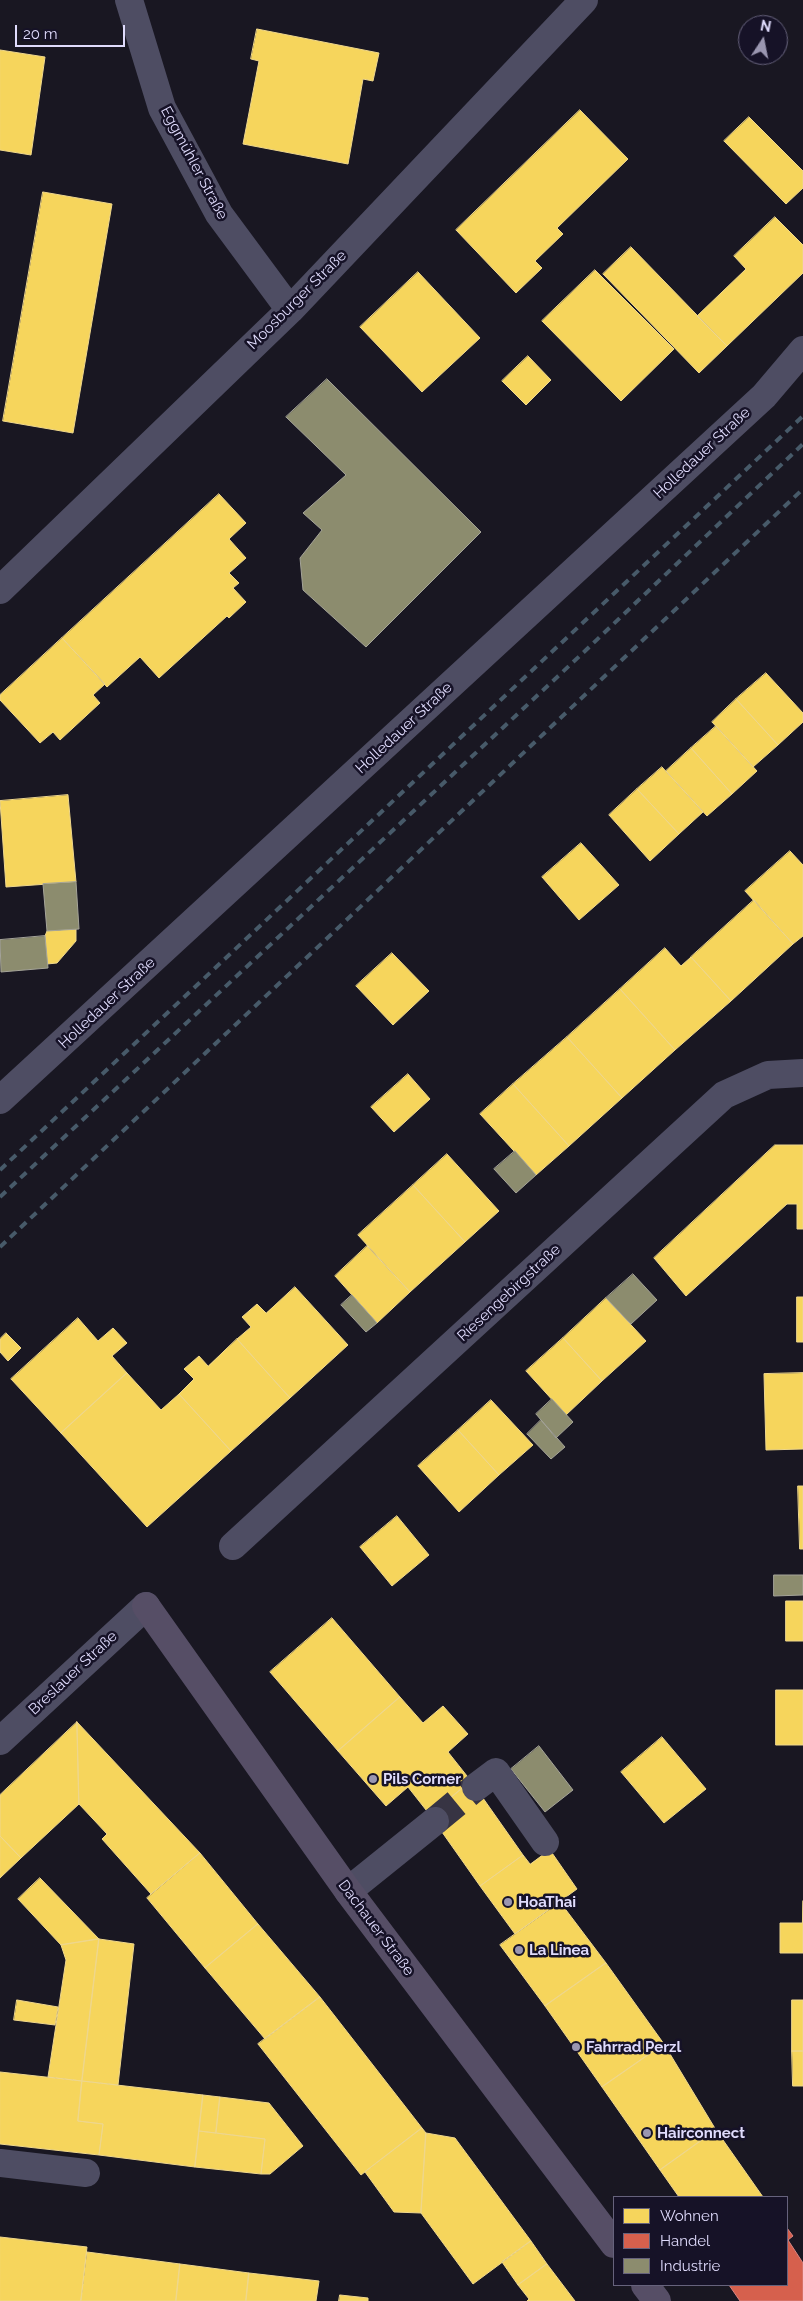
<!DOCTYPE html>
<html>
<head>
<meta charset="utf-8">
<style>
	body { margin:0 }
	#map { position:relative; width:803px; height:2301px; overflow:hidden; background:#191722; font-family:Raleway,sans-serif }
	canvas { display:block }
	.legend { position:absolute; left:613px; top:2196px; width:175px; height:90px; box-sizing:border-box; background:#161227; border:1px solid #66627c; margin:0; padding:6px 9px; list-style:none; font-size:15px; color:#dfdbfc }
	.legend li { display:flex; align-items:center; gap:10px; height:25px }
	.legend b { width:25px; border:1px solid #66627c }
	.north { position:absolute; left:738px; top:15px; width:50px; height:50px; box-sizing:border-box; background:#161227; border:1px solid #66627c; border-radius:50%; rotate:11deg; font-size:14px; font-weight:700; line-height:20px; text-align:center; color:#dfdbfc }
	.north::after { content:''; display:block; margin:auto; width:18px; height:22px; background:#9a96b0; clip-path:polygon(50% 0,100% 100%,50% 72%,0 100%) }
	.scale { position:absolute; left:15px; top:25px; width:110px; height:22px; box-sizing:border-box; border:2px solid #dfdbfc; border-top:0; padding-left:6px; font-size:15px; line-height:18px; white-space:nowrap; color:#dfdbfc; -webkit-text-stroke:4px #161227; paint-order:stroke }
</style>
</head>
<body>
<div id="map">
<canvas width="803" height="2301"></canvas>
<ul class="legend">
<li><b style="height:14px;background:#f6d55c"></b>Wohnen</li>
<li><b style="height:14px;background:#d6604d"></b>Handel</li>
<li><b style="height:14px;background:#8c8c6e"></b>Industrie</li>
</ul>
<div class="north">N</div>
<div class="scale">20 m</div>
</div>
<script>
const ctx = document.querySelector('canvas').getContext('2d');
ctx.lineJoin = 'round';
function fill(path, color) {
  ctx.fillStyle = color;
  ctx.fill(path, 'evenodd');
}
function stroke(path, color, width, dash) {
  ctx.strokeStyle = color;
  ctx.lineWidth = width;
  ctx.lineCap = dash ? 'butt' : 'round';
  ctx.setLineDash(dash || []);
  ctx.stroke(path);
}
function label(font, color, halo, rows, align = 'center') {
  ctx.font = font + ' Raleway,sans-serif';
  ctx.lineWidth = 5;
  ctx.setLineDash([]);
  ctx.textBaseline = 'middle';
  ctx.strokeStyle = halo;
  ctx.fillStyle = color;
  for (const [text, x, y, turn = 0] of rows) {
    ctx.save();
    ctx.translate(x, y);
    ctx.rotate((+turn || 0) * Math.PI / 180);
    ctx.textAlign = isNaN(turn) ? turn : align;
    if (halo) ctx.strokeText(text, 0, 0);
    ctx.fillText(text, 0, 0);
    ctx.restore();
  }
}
const homes = new Path2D(`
	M257,29L379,53L373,81L363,79L348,164L243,144L259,61L251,59Z
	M0,50L45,57L31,155L0,150Z
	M580,110L628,159L557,228L563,234L535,261L542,268L516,293L456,230Z
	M749,117L803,171V188L786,204L724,141Z
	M43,192L112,204L73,433L3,421Z
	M775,217L803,245V273L727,346L697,316L746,269L734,256Z
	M631,247L727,346L699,373L603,274Z
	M595,270L674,349L621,401L542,321Z
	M418,272L480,338L422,392L360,327Z
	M528,356L551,380L526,405L502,381Z
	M219,494L246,523L229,539L246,558L229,573L239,583L233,588L246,602L229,618L227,616L159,678L140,657L107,687L62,638Z
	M62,638L105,684L93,695L100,703L60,740L53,732L40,743L0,700V695Z
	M766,673L803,713V722L778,745L736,699Z
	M736,699L778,745L753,767L712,722Z
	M716,726L757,771L732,794L691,748Z
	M691,748L732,794L707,816L666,771Z
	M662,767L703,812L679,834L637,789Z
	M637,789L679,834L650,861L609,815Z
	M68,795L76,882L6,887L0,801Z
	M581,843L619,885L579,920L542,877Z
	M790,851L803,865V936L793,944L745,891Z
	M754,900L793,944L731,1001L691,957Z
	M76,929V941L57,963L47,964L45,936L47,931Z
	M665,948L681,966L691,957L731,1001L675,1050L620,989Z
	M392,953L429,991L393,1025L356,986Z
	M620,989L675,1050L622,1098L567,1037Z
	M567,1037L622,1098L569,1146L513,1084Z
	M408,1074L430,1099L394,1132L371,1107Z
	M513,1084L569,1146L536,1175L480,1114Z
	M775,1145H803V1229H797V1204H787L686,1296L654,1258Z
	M447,1154L499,1211L465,1242L413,1185Z
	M413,1185L465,1242L410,1292L358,1235Z
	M367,1246L410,1292L377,1323L335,1276Z
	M295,1287L348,1345L290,1398L237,1339L251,1327L242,1317L257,1304L266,1313Z
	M797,1297H803V1342H797Z
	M606,1298L646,1341L602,1381L563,1338Z
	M78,1318L98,1341L113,1328L127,1343L112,1356L127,1373L61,1433L11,1379Z
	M6,1333L21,1348L8,1361L0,1352V1339Z
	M563,1338L602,1381L566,1415L526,1371Z
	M237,1339L290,1398L231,1451L179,1394L194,1379L184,1369L199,1356L208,1366Z
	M127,1373L161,1410L179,1394L231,1451L147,1527L61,1433Z
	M803,1373V1449L766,1450L764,1374Z
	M491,1400L533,1445L499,1475L458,1430Z
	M458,1430L499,1475L459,1512L418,1466Z
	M798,1486H803V1549H800Z
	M397,1516L429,1555L392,1586L360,1547Z
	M786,1601H803V1641H786Z
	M332,1618L400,1697L338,1751L270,1672Z
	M776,1690H803V1745H776Z
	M400,1697L423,1723L443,1706L468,1734L448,1752L471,1781L430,1815L408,1787L386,1806L338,1751Z
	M77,1722L200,1853L151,1894L102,1839L107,1834L79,1804Z
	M77,1722L79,1804L21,1858L0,1836V1795Z
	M662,1737L706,1789L664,1823L621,1772Z
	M471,1781L523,1855L480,1886L430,1815Z
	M0,1836L21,1858L0,1878Z
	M550,1850L577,1889L515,1934L480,1886L523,1855L530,1864Z
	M200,1853L258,1924L205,1968L147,1898Z
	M40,1878L99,1939L61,1945L18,1899Z
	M803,1901V1953H780V1923H802Z
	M560,1902L606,1963L545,2006L500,1945Z
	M258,1924L320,1997L265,2039L205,1968Z
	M99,1939L82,2081L48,2077L66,1960L61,1945Z
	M99,1939L134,1944L118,2085L82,2081Z
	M606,1963L664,2044L602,2087L545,2006Z
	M320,1997L422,2128L361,2175L258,2044Z
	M17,2000L58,2007L55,2025L14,2020Z
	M792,2000H803V2051H792Z
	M664,2044L716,2130L660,2170L602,2087Z
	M792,2051H803V2086H793Z
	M0,2072L82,2081L78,2121L103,2124L99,2155L0,2144Z
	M82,2081L203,2095L195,2167L99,2155L103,2124L78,2121Z
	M203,2095L220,2097L216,2133L199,2131Z
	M220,2097L269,2103L303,2146L270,2174H261L265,2139L216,2133Z
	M422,2128L426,2133L421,2213L394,2212L365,2172Z
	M716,2130L763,2197H679L660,2170Z
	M199,2131L265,2139L261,2174L195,2167Z
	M426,2133L455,2138L531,2241L473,2284L421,2213Z
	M0,2237L87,2247L81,2301H0Z
	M531,2241L547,2264L518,2285L502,2262Z
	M87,2252L180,2264L176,2301H81Z
	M180,2264L249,2273L246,2301H176Z
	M547,2264L575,2301H527L529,2299L518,2285Z
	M249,2273L319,2281L316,2301H246Z
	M340,2295L368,2298V2301H339Z`);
fill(homes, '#f6d55c');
stroke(homes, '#efd78c', 1);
const shops = new Path2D(`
	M787,2228L793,2236L788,2240L803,2263V2301H740L729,2285H787Z`);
fill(shops, '#d6604d');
stroke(shops, '#d98582', 1);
const industry = new Path2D(`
	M327,379L481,532L366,647L303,590L300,558L322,530L303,513L346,475L286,417Z
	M76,882L79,929L47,931L43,884Z
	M45,936L48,968L1,972L0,940Z
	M515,1151L536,1175L516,1193L494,1169Z
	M633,1274L657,1300L631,1324L606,1298Z
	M352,1295L377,1323L366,1332L341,1305Z
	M552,1399L573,1422L556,1438L536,1414Z
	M541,1420L565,1447L551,1459L527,1434Z
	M774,1575H803V1595L774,1596Z
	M539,1746L573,1790L545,1812L511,1769Z`);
fill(industry, '#8c8c6e');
stroke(industry, '#a5a499', 1);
stroke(new Path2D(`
	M435,1821L476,1787`), '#373443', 28, [28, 14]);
stroke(new Path2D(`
	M129,0L162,108L219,214L290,310
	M0,590L290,310L584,0
	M0,1100L764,396L803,350
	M233,1546L724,1095L768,1075L803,1073
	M0,1741L146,1606
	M476,1787L496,1772L545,1842
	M348,1891L435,1821
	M0,2163L86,2173`), '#4e4d63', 28);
stroke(new Path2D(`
	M146,1606L348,1891L614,2244
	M645,2285L657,2301`), '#564e66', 28);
stroke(new Path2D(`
	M0,1170L803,416
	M0,1197L585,651L803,444
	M0,1247L803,489`), '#475a69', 4, [8, 6]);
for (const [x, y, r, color] of [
	[373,1779,5,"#9a96b0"],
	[508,1902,5,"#9a96b0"],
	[519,1950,5,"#9a96b0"],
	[576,2047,5,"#9a96b0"],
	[647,2133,5,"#9a96b0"]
]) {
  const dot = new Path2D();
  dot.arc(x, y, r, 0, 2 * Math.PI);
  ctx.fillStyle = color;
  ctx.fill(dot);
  stroke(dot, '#161227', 2);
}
label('15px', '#dfdbfc', '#161227', [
	["Eggmühler Straße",194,163,62],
	["Moosburger Straße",297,300,-45],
	["Holledauer Straße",702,453,-43],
	["Holledauer Straße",404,728,-43],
	["Holledauer Straße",107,1003,-43],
	["Riesengebirgstraße",509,1293,-43],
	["Breslauer Straße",73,1673,-43],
	["Dachauer Straße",376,1928,53]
]);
label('bold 15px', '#dfdbfc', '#161227', [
	["Pils Corner",383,1779],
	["HoaThai",518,1902],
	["La Linea",529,1950],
	["Fahrrad Perzl",586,2047],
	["Hairconnect",657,2133]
], 'left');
</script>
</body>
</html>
